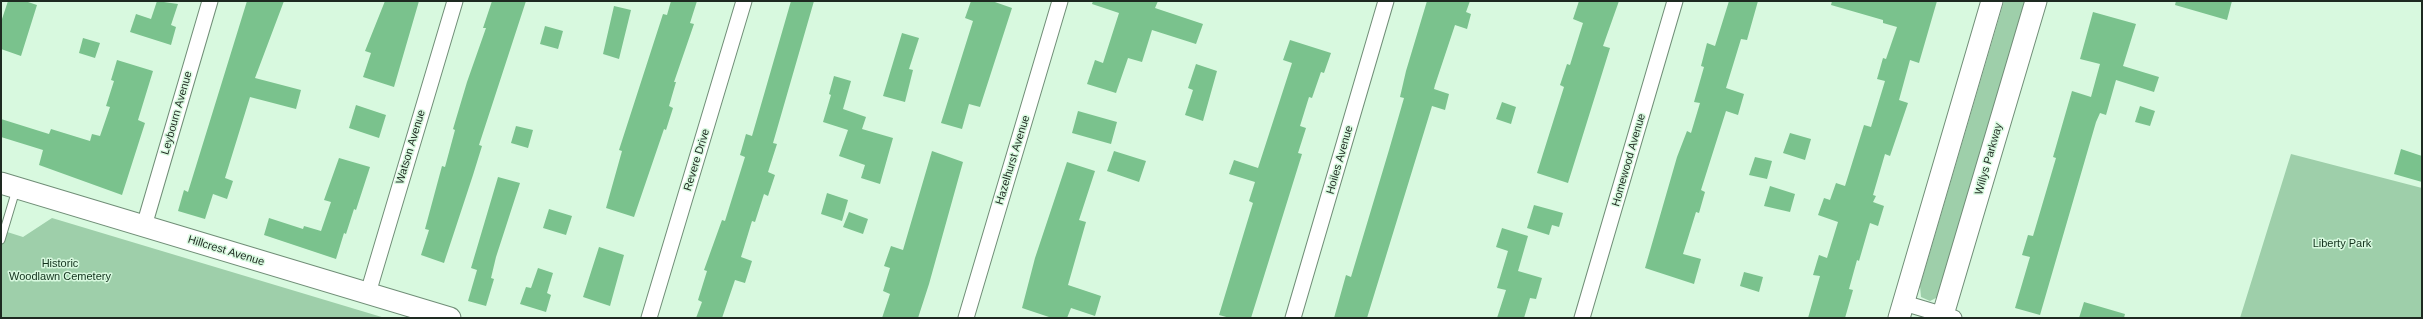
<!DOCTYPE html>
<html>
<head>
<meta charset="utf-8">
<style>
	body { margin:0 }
	#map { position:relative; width:2423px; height:319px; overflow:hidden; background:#d8f9df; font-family:Arial,sans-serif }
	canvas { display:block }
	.frame { position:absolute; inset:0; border:2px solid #1e2a21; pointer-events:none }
</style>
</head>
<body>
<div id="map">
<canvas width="2423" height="319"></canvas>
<div class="frame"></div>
</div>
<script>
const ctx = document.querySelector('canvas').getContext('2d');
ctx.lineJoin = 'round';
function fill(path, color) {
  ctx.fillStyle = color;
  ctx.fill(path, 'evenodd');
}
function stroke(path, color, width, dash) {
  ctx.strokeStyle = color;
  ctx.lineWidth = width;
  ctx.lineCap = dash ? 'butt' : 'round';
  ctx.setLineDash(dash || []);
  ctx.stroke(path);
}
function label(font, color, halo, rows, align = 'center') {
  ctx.font = font + ' Arial,sans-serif';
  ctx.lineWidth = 3;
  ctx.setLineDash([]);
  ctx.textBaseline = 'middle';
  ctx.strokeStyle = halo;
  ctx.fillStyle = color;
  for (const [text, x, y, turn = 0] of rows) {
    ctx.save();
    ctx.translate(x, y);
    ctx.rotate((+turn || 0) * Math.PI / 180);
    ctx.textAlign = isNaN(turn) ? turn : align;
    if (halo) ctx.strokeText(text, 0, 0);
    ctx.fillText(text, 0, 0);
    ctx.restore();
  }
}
fill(new Path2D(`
	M2004,1H2026L1938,297L1930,301L1921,297L1920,286Z
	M2291,154L2422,188V318H2240Z
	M52,218L385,318H1V230L23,237Z`), '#9ecfaa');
fill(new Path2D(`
	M8,1H25L37,5L21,56L1,49V22Z
	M157,1L178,4L171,25L176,27L171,45L130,32L136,14L151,19Z
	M247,1H284L255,78L301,90L296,109L250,97L225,178L233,181L227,199L213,194L205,219L178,211L184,190L188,192Z
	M385,1H419L394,87L363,77L371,53L365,51Z
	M492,1H526L479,145L482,146L473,175L444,263L421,255L429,230L425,229L442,166L445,167L455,130L453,129L467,82L486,28H483Z
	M671,1H697L690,23L694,24L674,82H676L669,106L673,108L666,130L664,129L634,217L606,208L622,151L619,150L663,14L667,15Z
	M791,1H814L773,143L777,144L768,172L775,175L768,196L764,194L755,222L752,221L741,257L752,261L745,283L735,280L722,318H696L702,302L698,300L707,271L704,270L722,220L725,221L745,157L740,155L746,134L752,136Z
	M971,1H992L1012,8L980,107L969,104L962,129L941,123L973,21L965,18Z
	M1093,1H1158L1155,8L1203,24L1196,44L1152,30L1142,62L1128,58L1116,93L1087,84L1095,60L1103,63L1119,13L1092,4Z
	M1427,1H1470L1466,12L1471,14L1467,29L1455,25L1435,85L1434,89L1449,94L1445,110L1432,106L1367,318H1334L1346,275L1351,277L1389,150L1404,98L1400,97L1406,71Z
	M1579,1H1619L1603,46L1610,48L1568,183L1537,173L1564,87L1560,85L1567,64L1570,65L1583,23L1573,19Z
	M1729,1H1758L1747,40L1741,39L1726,88L1744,94L1738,115L1726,111L1701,190L1705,192L1699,213L1696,212L1683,254L1701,259L1694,284L1645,268L1677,157L1687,131L1691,133L1700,103L1694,102L1704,67L1701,66L1707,43L1715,46Z
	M1832,1H1937L1919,63L1910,60L1899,100L1908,103L1890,156L1885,154L1873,195L1876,196L1873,202L1884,206L1878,226L1870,223L1859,261L1857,260L1849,289L1853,290L1845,318H1808L1820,276L1813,275L1819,255L1827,258L1838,222L1818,215L1824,198L1830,200L1836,183L1845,186L1864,125L1871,127L1885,81L1877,79L1883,58L1886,59L1897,27L1883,23V20L1831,5Z
	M2176,1H2232L2227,20L2175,5Z
	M614,6L631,10L619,59L603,54Z
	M2093,12L2136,24L2123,66L2159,77L2154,92L2116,80L2106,115L2100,113L2096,122L2040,315L2015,308L2030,257L2022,255L2028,235L2033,236L2056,158L2053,157L2072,91L2091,97L2100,64L2080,59Z
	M545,26L563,31L558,49L540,44Z
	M902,33L919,38L909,69L913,70L905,102L883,96Z
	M83,38L100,43L95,58L79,53Z
	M1290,40L1331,53L1324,73L1321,72L1312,98L1309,97L1300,126L1306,128L1298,153L1302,154L1251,318H1230L1219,315L1253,203L1249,201L1255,182L1229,174L1234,160L1258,168L1292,63L1283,60Z
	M117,60L153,71L138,120L145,123L122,195L39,165L43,150L1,137V119L49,134L51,129L90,141L92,134L100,136L110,107L106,106L114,81L111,80Z
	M1196,64L1217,71L1203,121L1185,115L1193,90L1188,88Z
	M834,76L851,81L843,109L866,117L862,129L893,138L880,184L861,178L865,165L839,156L848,130L823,122L831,95L829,94Z
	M1502,102L1516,107L1511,124L1496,119Z
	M356,105L386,115L379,138L349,128Z
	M2140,106L2155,111L2150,126L2135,122Z
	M1078,111L1117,122L1111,144L1072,133Z
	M516,126L533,130L528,148L511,143Z
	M1790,133L1811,139L1805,160L1783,153Z
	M2401,149L2422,156V182L2394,174Z
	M932,151L963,162L929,284L918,318H882L890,294L883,291L890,268L884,266L891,246L903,250Z
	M1114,151L1146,161L1139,182L1107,171Z
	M1755,157L1772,161L1767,179L1749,175Z
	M339,158L370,167L356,210L354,209L346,234L344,233L336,259L264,235L269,218L303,229L304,226L321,231L331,202L324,200Z
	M1067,162L1095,171L1079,220L1086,222L1068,285L1101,296L1095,316L1071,308L1067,318H1052L1022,308L1035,258Z
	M498,177L520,183L496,257L491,278L494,279L486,306L468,301L477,270L471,268Z
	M1770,186L1795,194L1790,212L1764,206Z
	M827,193L848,200L842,221L821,214Z
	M1534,205L1563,213L1559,227L1552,225L1549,235L1527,228Z
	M549,209L572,216L566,235L543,228Z
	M849,212L868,219L863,234L843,227Z
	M1502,228L1528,236L1518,271L1542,278L1536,299L1530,298L1524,318H1497L1506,290L1497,288L1508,251L1496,247Z
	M599,247L624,255L610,306L583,297Z
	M538,268L553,273L547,293L551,295L546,312L520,304L526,287L531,288Z
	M1744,272L1763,277L1759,292L1740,286Z
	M2084,302L2125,314L2124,318H2079Z`), '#7ac28d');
const lane = new Path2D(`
	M1,240L16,190`);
const street = new Path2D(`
	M144,226L210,1
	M368,293L455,1
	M1904,303L1954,318
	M649,318L744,1
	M966,318L1060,1
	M1293,318L1386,1
	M1582,318L1675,1`);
const secondary = new Path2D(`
	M1,183L450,318
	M1899,318L1992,1
	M1942,318L2036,1`);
stroke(lane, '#708e77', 9);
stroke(street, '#708e77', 17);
stroke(secondary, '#708e77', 23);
stroke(lane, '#fff', 7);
stroke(street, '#fff', 15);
stroke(secondary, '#fff', 21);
label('11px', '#1e2a21', '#d8f9df', [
	["Leybourn Avenue",177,113,-74],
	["Watson Avenue",411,147,-73],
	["Willys Parkway",1989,159,-74],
	["Revere Drive",697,160,-73],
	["Hazelhurst Avenue",1013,160,-73],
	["Hoiles Avenue",1340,160,-74],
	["Homewood Avenue",1629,160,-74],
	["Hillcrest Avenue",226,251,17]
]);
label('11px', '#12311c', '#d8f9df', [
	["Liberty Park",2342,244],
	["Historic",60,264],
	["Woodlawn Cemetery",60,277]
]);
</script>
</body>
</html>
